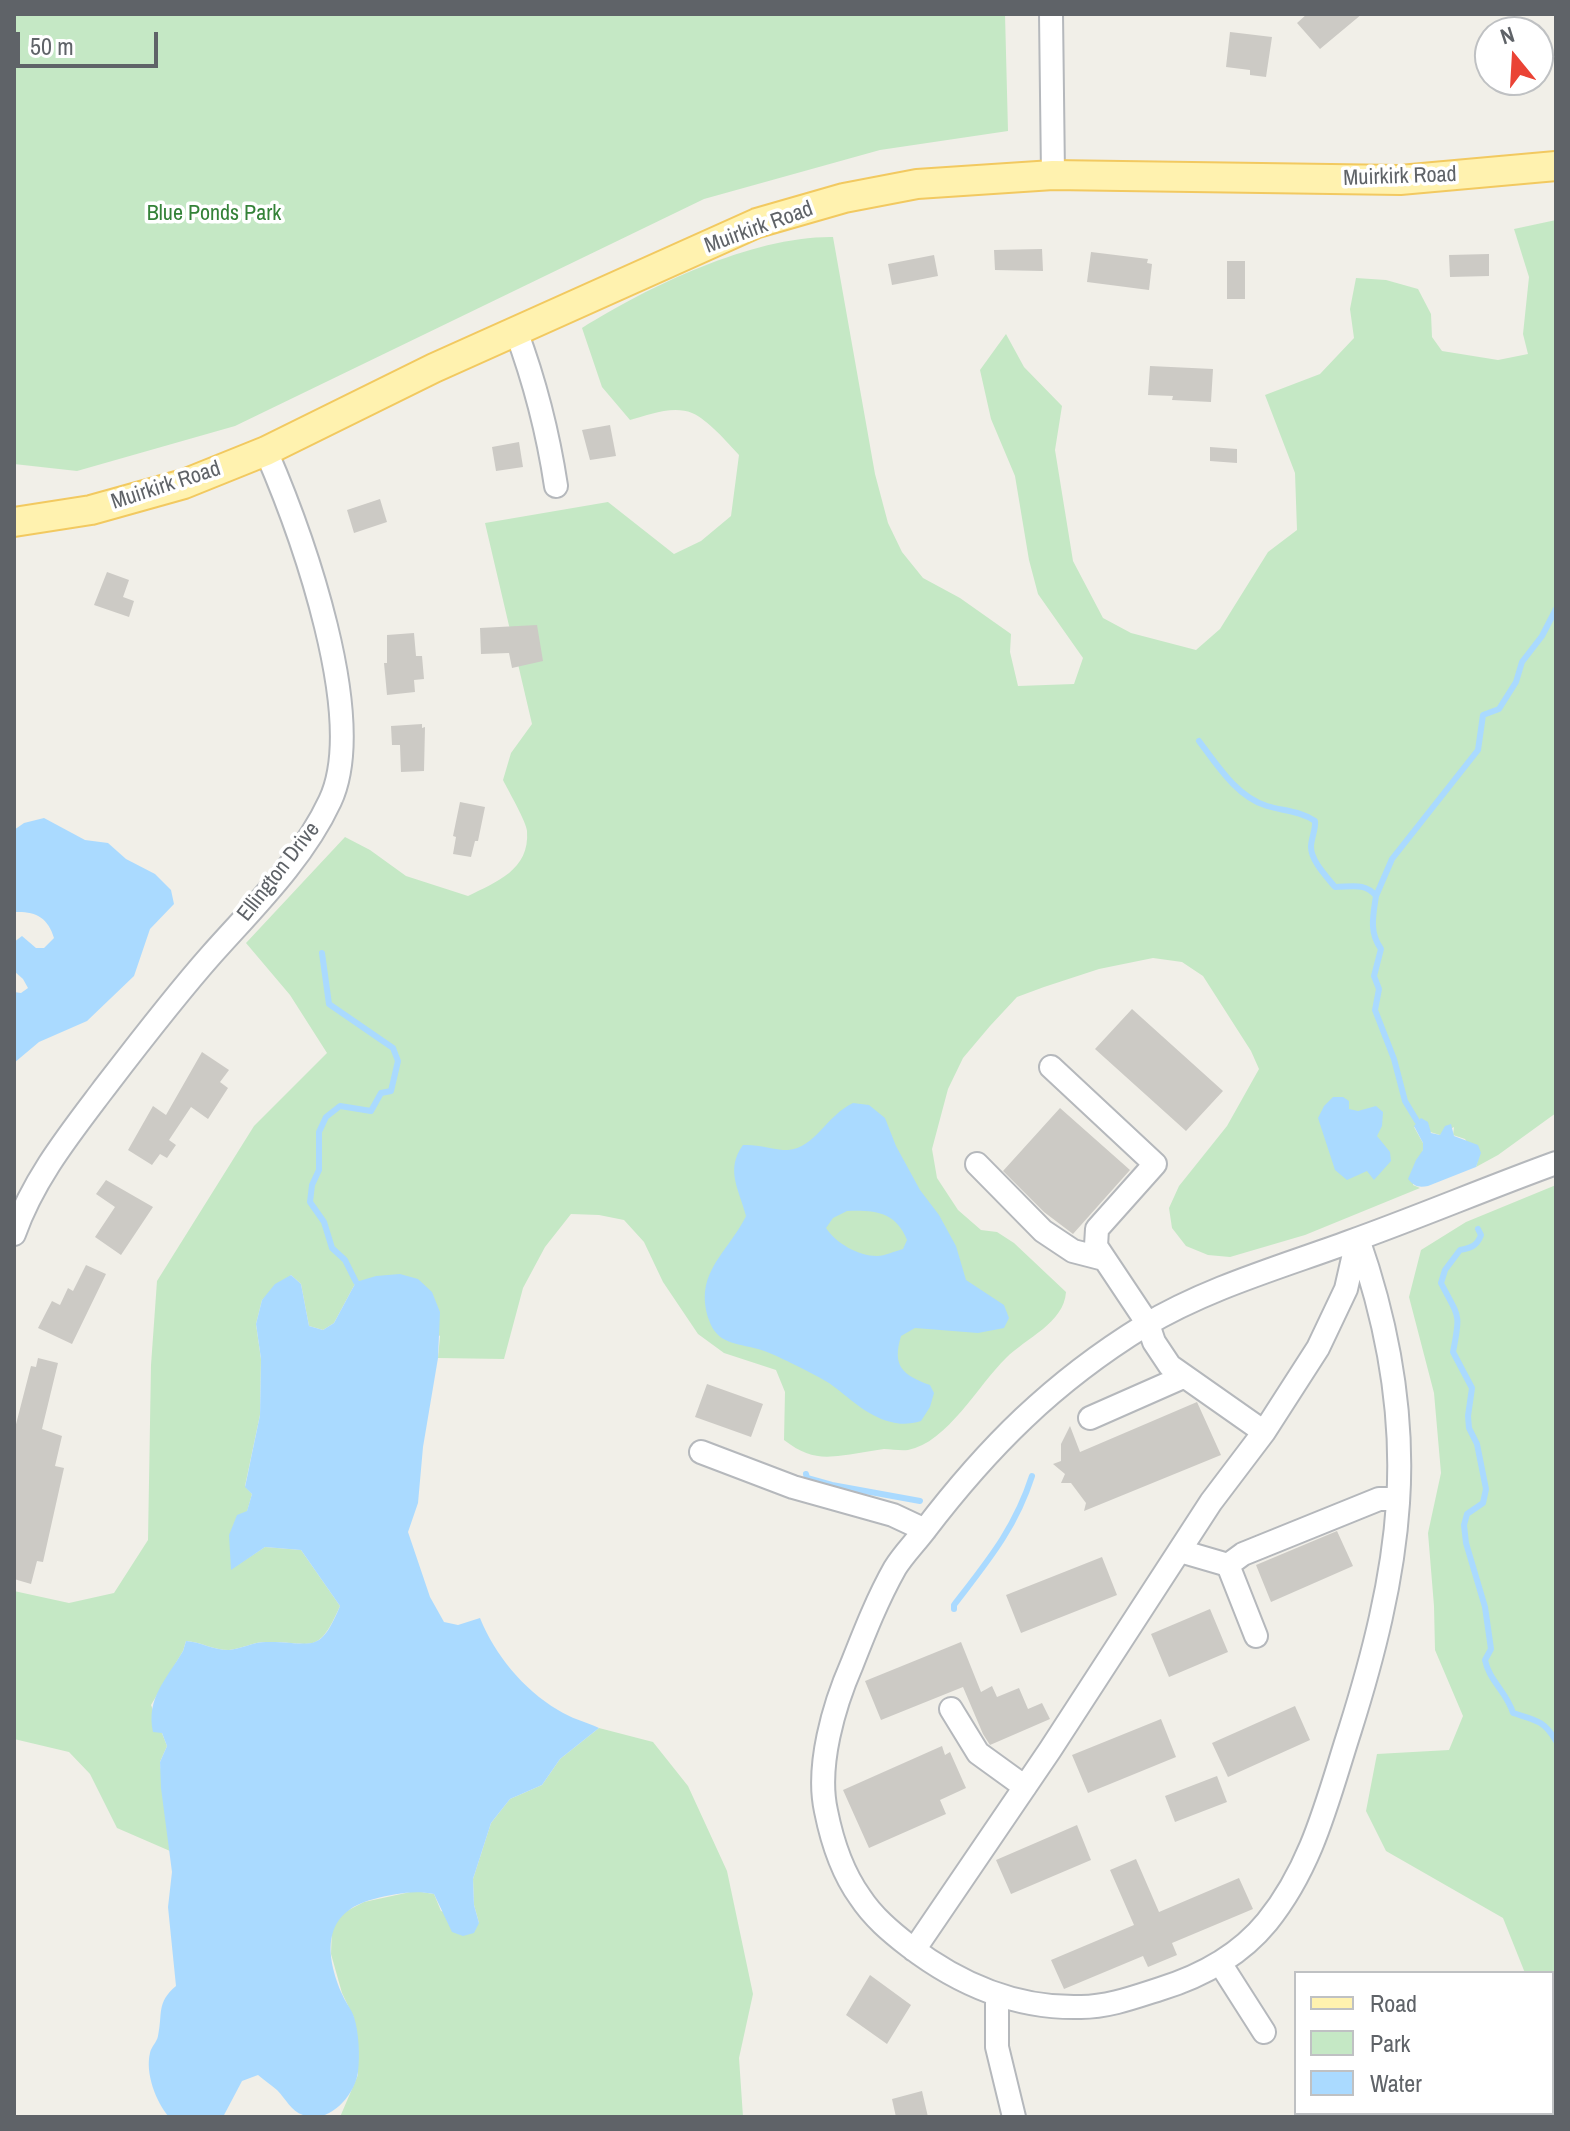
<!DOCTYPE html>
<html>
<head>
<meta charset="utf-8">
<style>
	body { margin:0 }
	#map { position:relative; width:1570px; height:2131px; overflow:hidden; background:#f1efe8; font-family:"Archivo Narrow",sans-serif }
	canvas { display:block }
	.frame { position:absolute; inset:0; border:16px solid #5f6368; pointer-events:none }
	.legend { position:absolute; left:1294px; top:1971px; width:260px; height:144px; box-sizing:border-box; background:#fff; border:2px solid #bfc1c3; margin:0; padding:10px 14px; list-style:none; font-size:24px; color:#5f6368 }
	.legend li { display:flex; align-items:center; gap:16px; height:40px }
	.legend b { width:40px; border:2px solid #bfc1c3 }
	.north { position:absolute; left:1474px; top:16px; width:80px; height:80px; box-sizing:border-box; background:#fff; border:2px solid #bfc1c3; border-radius:50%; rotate:342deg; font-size:22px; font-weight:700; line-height:32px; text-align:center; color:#5f6368 }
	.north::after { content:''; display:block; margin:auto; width:28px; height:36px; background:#ea4335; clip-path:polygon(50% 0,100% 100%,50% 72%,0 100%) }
	.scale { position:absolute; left:16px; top:32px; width:142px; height:36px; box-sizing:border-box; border:4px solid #5f6368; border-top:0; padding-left:10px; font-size:24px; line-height:28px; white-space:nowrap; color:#5f6368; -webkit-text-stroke:6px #fff; paint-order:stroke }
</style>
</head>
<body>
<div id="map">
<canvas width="1570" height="2131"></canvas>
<div class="frame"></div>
<ul class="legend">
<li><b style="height:10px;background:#fff2af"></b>Road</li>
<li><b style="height:22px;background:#c5e8c5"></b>Park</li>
<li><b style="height:22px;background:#aadaff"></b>Water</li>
</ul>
<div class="north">N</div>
<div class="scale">50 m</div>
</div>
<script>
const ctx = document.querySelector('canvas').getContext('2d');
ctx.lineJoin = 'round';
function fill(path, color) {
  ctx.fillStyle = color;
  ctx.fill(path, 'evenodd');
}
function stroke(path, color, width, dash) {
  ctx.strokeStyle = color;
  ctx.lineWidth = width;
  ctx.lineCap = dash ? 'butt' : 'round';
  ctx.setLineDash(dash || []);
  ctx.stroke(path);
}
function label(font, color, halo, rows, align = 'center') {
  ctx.font = font + ' "Archivo Narrow",sans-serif';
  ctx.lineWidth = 7;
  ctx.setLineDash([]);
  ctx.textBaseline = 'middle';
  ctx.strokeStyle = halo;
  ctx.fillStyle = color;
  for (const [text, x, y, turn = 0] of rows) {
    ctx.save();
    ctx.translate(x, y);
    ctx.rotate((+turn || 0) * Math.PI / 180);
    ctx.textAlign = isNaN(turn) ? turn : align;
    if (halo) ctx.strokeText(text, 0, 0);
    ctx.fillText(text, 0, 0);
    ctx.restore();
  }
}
fill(new Path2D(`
	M14,14H1005L1008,131L880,150L704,199L235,426L77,471L14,464Z
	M1556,220V1113L1498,1155L1476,1167L1478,1160L1465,1139L1453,1135L1454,1127L1440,1135L1414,1127L1423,1143V1150L1413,1185L1420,1188L1305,1235L1230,1257L1208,1255L1186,1246L1172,1228L1169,1208L1179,1186L1227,1126L1259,1069L1251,1051L1203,976L1182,962L1153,958L1099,969L1044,987L1017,997L990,1026L963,1058L948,1089L932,1149L937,1178L958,1210L981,1230L997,1232L1014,1243L1066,1292C1064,1323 1026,1338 1006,1358C979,1384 947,1443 908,1450C900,1451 892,1449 884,1449C875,1450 867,1452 859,1453C827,1458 811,1461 784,1440L785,1392L776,1370L724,1353L698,1334L663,1282L644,1242L624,1220L599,1215L571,1214L545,1247L523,1288L504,1359L438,1358L440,1336L356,1282L334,1323L323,1330L309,1326L301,1284L291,1275L262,1300L256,1324L261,1359L260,1415L245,1486L252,1494L231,1569L265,1547L301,1550L340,1606C317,1658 313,1641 266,1642C253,1642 241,1649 229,1650C213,1650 201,1642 186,1641L183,1651L151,1705L167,1746L160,1762L170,1851L117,1828L90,1774L69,1752L14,1739V1591L69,1603L114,1593L148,1540L151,1365L157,1281L254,1126L327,1053L290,995L246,943L345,837L370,850L406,876L468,896C496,882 530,870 527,831C527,823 508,790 503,780L511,753L532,724L485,523L608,502L674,554L701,541L731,516L739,455C728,443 707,419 692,413C673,405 648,415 630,420L602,387L582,328C649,286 753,236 833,237L875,474L888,523L902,552L923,578L960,598L1011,634L1010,652L1018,686L1074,684L1083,658L1038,594L1029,560L1015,476L991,419L980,370L1006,334L1024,367L1062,406L1055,450L1073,561L1103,618L1131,633L1196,650L1220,629L1268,552L1297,530L1295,473L1265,395L1320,374L1354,338L1350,309L1356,278L1386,280L1418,289L1431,314L1432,337L1442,351L1498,360L1528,354L1523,334L1529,277L1514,229Z
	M1556,1185V2117H1515V2113H1552V1973H1525L1503,1918L1386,1851L1366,1811L1377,1754L1449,1750L1463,1716L1435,1650L1434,1606L1428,1533L1441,1473L1434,1393L1409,1297L1421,1250L1466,1222Z
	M599,1728L653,1742L688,1786L727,1871L753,1994L739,2058L743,2117H340L358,2075L354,2018L342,1993L331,1954L332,1928L343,1913L364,1902L415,1891L434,1894L441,1911L479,1923L474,1905L473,1879L491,1823L510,1799L542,1785L560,1759Z`), '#c5e8c5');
fill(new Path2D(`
	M44,818L85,840L108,843L126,859L155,874L171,890L174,904L150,929L134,976L87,1021L39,1042L14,1063V992L21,993L28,988L23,979L14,971V942L22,936L36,948H44L54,938C48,917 35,911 14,912V830L24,823Z
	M1333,1097H1343L1349,1101V1109L1358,1111L1376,1106L1383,1112L1382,1126L1377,1136L1390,1152L1391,1161L1374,1180L1367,1171L1347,1180L1335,1170L1318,1118L1324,1106Z
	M853,1103L869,1105L885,1118L896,1146L920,1190L939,1215L956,1246L966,1280L1004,1305L1009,1318L1004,1328L978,1333L915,1328L901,1336C892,1366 902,1375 930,1385L934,1393L930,1407L921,1421C911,1424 901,1425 891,1422C866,1416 849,1397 829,1383C817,1376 804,1369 791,1363C781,1358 769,1352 758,1349C736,1343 717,1344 709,1320C693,1273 728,1253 746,1216C739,1189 725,1170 743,1145C758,1144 773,1150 788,1150C815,1148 827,1115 853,1103ZM847,1211C875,1210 896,1212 907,1240L903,1249C895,1251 885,1256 877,1256C858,1256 836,1243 826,1228L833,1218Z
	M1421,1118L1428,1122L1431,1133L1440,1135L1445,1126L1451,1124L1454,1136L1478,1145L1481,1153L1476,1167L1428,1186C1418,1188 1414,1186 1408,1179L1416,1160L1423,1150V1143L1414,1126Z
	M400,1274L418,1279L432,1292L440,1312L438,1358L423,1447L418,1503L408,1532L430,1597L444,1622L458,1625L480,1618C495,1655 523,1689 558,1710C570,1718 586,1722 599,1728L560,1759L542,1785L510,1799L491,1823L473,1879L474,1905L479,1923L474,1933L463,1936L452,1932L434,1894C413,1890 395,1894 374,1899C322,1912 324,1954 343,1996C346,2003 352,2010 354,2017C359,2033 360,2056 358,2072C355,2096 328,2125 303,2115C291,2111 286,2099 277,2090C271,2085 264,2080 258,2075L242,2081L223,2117H169C156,2102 145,2073 150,2053C151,2047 157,2042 158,2036C163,2013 156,2003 176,1986L168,1907L172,1872L161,1788L160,1762L167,1746L162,1733L153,1732C146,1698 166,1680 183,1651L186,1641C201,1642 213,1650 229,1650C241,1649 253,1642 266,1642C312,1641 319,1657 340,1606L301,1550L265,1547L231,1570L229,1535L237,1515L247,1511L252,1494L245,1487L260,1415L261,1359L256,1324L262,1300L275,1284L291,1275L301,1284L309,1326L323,1330L334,1323L356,1282L376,1276Z`), '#aadaff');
stroke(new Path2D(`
	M1199,741C1217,765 1237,797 1267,806C1284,811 1300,811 1315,821C1316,830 1311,838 1311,847C1311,861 1327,877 1335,887C1351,887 1365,882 1376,896C1373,916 1369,932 1381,949L1374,976L1379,989L1375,1010L1394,1059L1405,1101L1417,1121
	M1376,896L1392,859L1478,750L1483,715L1499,709L1516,682L1522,662L1542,636L1556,609
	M322,953L329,1004L393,1048L398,1061L391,1091L381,1093L371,1111L340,1106L326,1117L319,1132V1170L312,1185L310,1202L324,1222L332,1248L345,1260L356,1282
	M1478,1229L1481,1235C1477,1246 1471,1248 1460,1250L1445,1270L1441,1283C1459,1318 1461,1312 1453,1352L1472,1388L1468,1416L1469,1428L1477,1444L1486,1489L1483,1503L1467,1514L1464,1525L1466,1543L1485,1607L1491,1649L1485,1660C1489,1681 1507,1692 1513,1713C1535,1720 1544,1720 1556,1741
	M806,1474L807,1478L832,1485L920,1501
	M954,1609V1605C987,1562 1015,1529 1032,1476`), '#aadaff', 6);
fill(new Path2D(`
	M1307,14H1362L1320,49L1297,23Z
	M1230,32L1272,37L1266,77L1250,75V70L1226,67Z
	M1042,249L1043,271L995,270L994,250Z
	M1091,252L1148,259L1147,263L1152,264L1149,290L1087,282Z
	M1489,254V276L1450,277L1449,255Z
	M934,255L938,276L892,285L888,264Z
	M1227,261H1245V299H1227Z
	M1150,366L1213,369L1211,402L1172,400L1173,396L1148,395Z
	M610,425L616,456L590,460L582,430Z
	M519,442L523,467L496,471L492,447Z
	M1210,447L1237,449V463L1210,461Z
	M380,499L387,522L354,533L347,510Z
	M107,572L129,580L123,597L134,601L129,617L94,605Z
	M537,625L543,661L512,668L509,653L481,654L480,628Z
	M414,633L416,656H422L424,679L414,680L415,692L387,695L384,663H387V635Z
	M422,724V728L425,727L424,771L401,772L400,745H392L391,726Z
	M460,802L485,807L478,841H475L471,857L453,854L456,837L453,836Z
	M1132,1009L1223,1091L1186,1131L1095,1049Z
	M202,1052L229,1070L220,1082L228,1088L208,1119L191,1107L169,1140L176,1145L167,1158L160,1154L152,1165L128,1150L153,1106L166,1115Z
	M1060,1108L1130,1170L1073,1234L1044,1212L1003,1171Z
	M106,1180L153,1207L121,1255L95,1237L115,1207L96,1194Z
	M86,1265L106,1274L72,1344L38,1328L52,1301L60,1305L68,1288L73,1291Z
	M38,1358L58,1363L42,1429L62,1436L55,1466L64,1468L43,1562L37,1561L31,1584L14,1579V1432L31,1366L36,1367Z
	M707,1384L763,1404L751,1437L695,1417Z
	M1197,1402L1221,1455L1084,1511L1086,1503L1071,1483H1061L1065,1474L1053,1464L1061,1461V1444L1070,1426L1080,1452Z
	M1337,1531L1353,1566L1271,1602L1256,1565Z
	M1102,1557L1117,1595L1021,1633L1006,1595Z
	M1210,1609L1228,1652L1169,1677L1151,1634Z
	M961,1642L981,1692L992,1686L997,1697L1019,1688L1028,1709L1042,1703L1050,1719L990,1745L983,1734L963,1687L881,1720L865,1681Z
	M1295,1706L1310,1740L1228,1777L1212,1743Z
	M1161,1719L1176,1757L1088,1793L1072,1755Z
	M942,1746L945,1755L950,1752L966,1788L940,1800L946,1814L869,1848L843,1790Z
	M1217,1776L1227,1802L1175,1822L1165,1796Z
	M1077,1825L1091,1860L1011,1894L996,1860Z
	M1136,1859L1159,1912L1239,1878L1253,1909L1172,1943L1177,1955L1148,1967L1143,1956L1064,1989L1051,1960L1134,1925L1110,1870Z
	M870,1975L911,2005L887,2044L846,2015Z
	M922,2091L928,2117H896L892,2099Z`), '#cccac5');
const minor = new Path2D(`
	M1051,14L1053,175
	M516,331C535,382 548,433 556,486
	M1051,1067L1155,1164L1097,1229L1096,1246L1148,1324L1154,1342L1170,1366L1264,1432
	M977,1164L1043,1231L1073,1251L1104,1259
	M14,1234C33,1180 68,1136 102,1091C138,1044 173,998 212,954C254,907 303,859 330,801C369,718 301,532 266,451
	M1358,1239C1387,1322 1404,1414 1398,1503C1393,1580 1373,1657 1350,1730C1328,1798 1313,1865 1267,1922C1240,1955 1202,1976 1160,1989C1135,1997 1108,2007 1081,2007C1016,2009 960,1985 909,1946C891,1932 873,1917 860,1897C842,1872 832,1841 826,1811C816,1766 834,1705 852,1664C865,1631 878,1598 895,1568C903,1555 914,1544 924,1531C988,1447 1053,1382 1144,1326C1207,1288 1281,1267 1349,1242C1419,1217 1487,1188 1556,1163
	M1090,1418L1183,1377
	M701,1452L793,1487L893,1515L925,1530
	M1180,1551L1228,1565L1256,1636
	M1228,1565L1243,1554L1379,1499H1398
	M951,1709L978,1753L1025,1787
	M914,1950L1050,1750L1211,1502L1264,1432L1318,1348L1346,1289L1357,1241
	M1220,1963L1264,2032
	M997,1995V2047L1014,2117`);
const major = new Path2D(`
	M14,522L91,510L184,484L266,451L434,368L757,223L844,198L917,184L1053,175L1400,180L1556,166`);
stroke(minor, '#b5b8bc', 26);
stroke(major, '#f2c960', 32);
stroke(minor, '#fff', 22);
stroke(major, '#fff2af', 28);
label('22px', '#5f6368', '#fff', [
	["Muirkirk Road",1400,177,-2],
	["Muirkirk Road",759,228,-20],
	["Muirkirk Road",166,486,-18],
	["Ellington Drive",279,872,-52]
]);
label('22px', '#348238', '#fff', [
	["Blue Ponds Park",214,214]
]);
</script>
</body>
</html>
